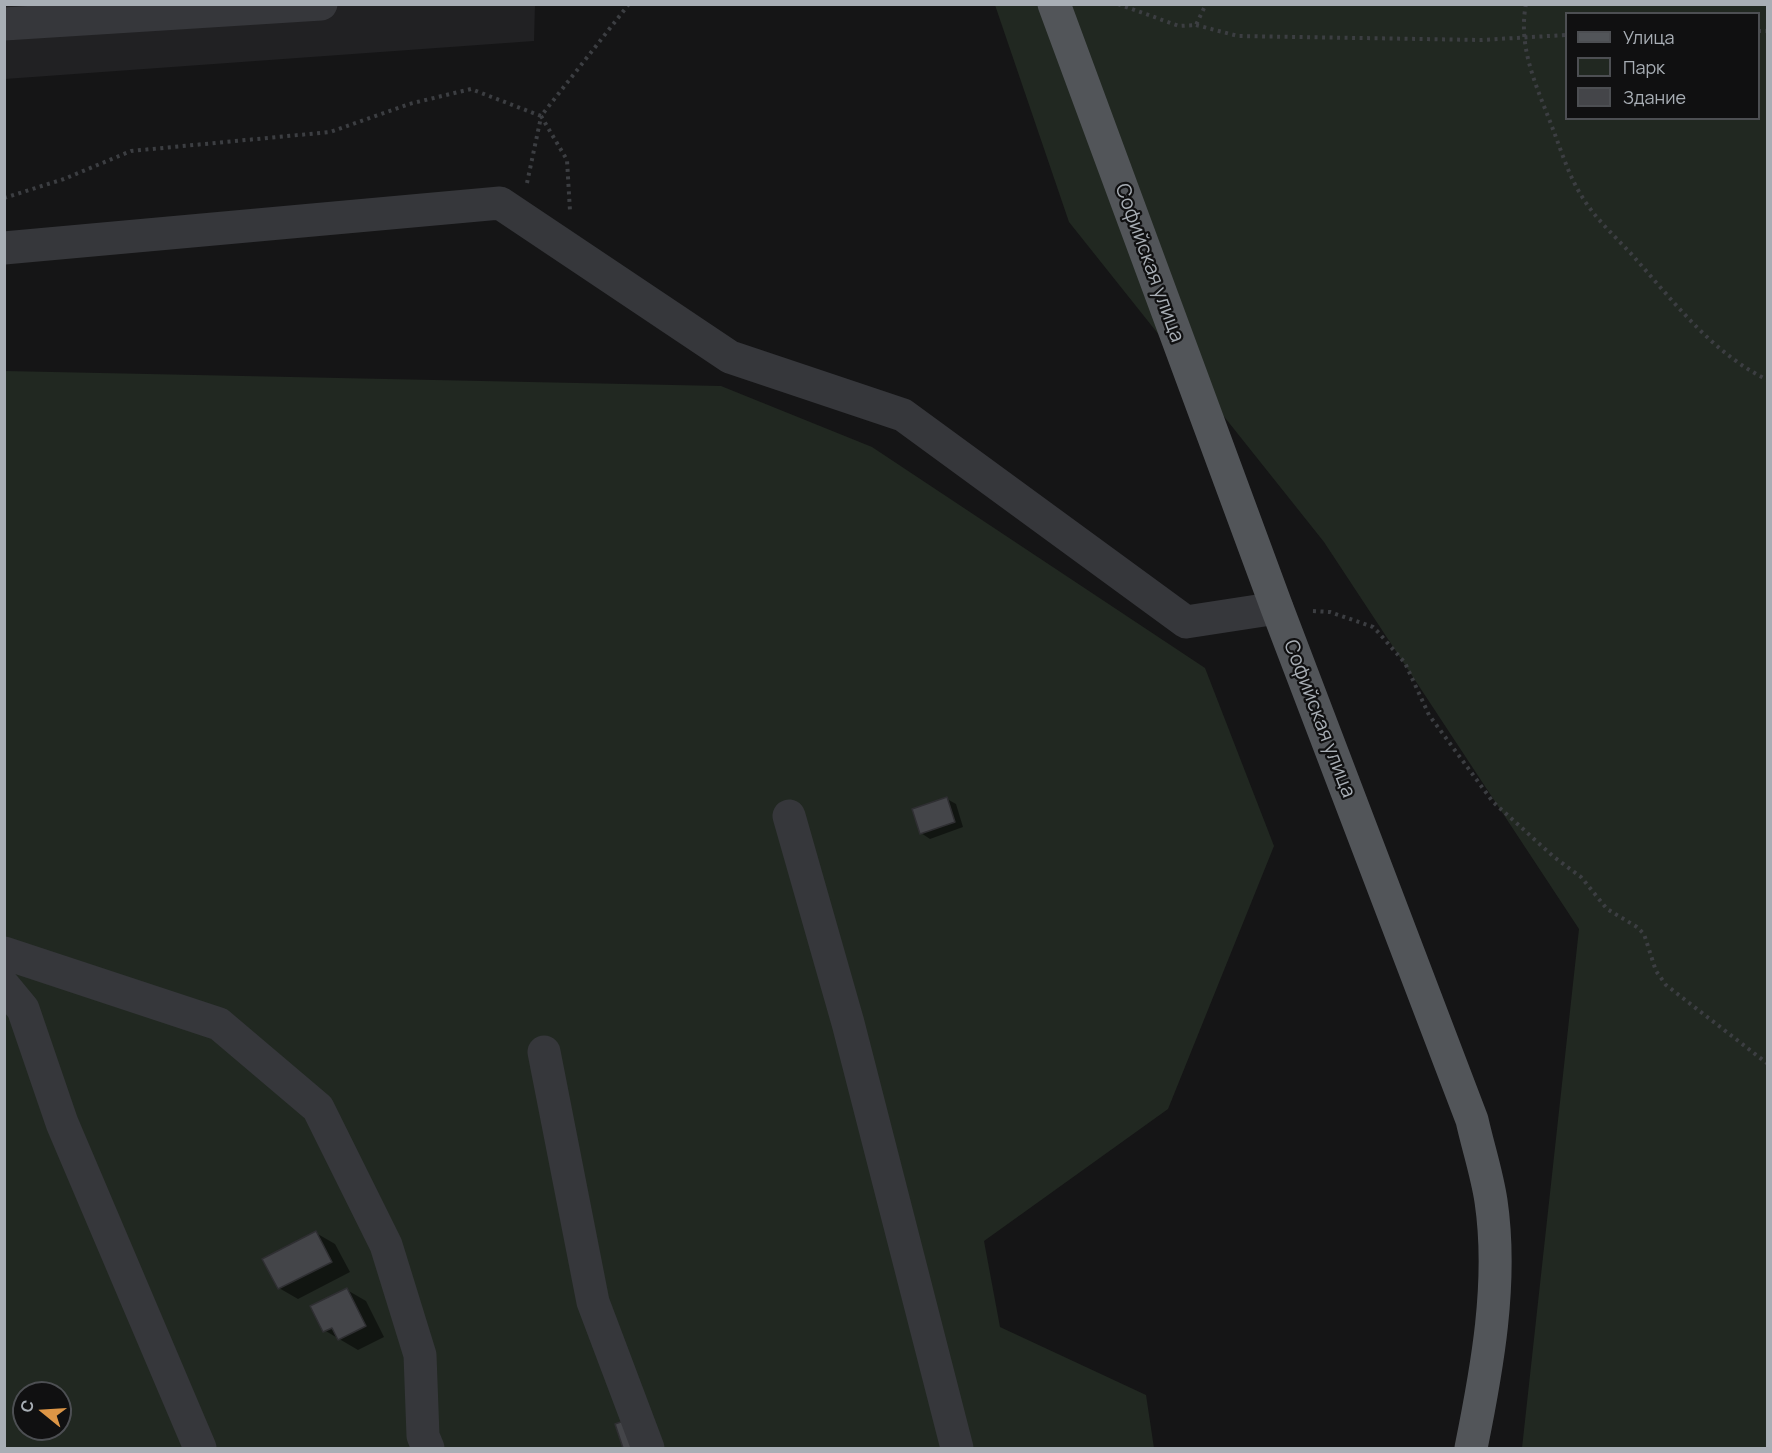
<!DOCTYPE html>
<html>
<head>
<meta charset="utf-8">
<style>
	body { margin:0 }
	#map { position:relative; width:1772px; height:1453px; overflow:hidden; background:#151516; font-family:Manrope,sans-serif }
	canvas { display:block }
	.frame { position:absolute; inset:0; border:6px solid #a8aeb5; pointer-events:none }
	.legend { position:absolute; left:1565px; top:12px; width:195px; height:108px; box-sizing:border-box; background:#101011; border:2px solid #4d4f53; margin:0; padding:8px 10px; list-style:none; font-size:18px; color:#a8aeb5 }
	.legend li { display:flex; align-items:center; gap:12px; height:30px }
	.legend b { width:30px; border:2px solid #4d4f53 }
	.north { position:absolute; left:12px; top:1381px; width:60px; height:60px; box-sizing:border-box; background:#101011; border:2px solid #4d4f53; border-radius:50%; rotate:288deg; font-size:16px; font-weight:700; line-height:24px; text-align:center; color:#a8aeb5 }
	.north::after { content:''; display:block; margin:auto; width:21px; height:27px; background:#dd9646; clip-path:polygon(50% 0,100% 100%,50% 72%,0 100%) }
</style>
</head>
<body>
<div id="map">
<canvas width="1772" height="1453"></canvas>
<div class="frame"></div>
<ul class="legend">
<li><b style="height:8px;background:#525559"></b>Улица</li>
<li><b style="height:16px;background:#212821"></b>Парк</li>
<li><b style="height:16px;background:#444549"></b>Здание</li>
</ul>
<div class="north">С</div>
</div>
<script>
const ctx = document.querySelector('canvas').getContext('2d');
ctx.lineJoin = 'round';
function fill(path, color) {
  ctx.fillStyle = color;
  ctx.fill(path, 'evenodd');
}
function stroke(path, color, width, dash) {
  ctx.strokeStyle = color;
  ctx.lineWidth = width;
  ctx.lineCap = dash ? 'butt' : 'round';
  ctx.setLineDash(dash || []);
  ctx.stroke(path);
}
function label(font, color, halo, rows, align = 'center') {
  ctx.font = font + ' Manrope,sans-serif';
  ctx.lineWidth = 4.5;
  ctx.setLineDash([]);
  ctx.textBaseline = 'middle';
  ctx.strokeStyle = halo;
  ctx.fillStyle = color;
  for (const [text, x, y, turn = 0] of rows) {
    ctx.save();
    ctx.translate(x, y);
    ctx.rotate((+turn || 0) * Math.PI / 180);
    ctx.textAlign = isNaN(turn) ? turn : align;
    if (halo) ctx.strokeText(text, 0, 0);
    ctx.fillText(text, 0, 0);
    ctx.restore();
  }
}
fill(new Path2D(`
	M5,5H535L534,41L5,79Z`), '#212123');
fill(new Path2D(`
	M995,5H1767V1448H1522L1579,929L1324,542L1069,222ZM1566,14H1758V118H1566Z
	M5,371L721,386L872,447L1205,668L1274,846L1168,1109L984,1241L1000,1327L1146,1395L1154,1448H5ZM24,1393H60V1429H24Z`), '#212821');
fill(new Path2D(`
	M947,799L956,804L963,827L930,839L921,833Z
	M316,1233L335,1244L350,1272L298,1299L279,1288Z
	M347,1290L366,1301L384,1337L358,1350L324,1330Z`), '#0007');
const building = new Path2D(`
	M947,797L955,822L920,834L912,809Z
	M316,1231L332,1262L278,1289L262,1259Z
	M347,1288L366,1326L338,1340L332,1328L323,1332L310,1306Z
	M632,1418L642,1448H623L615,1424Z`);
fill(building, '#444549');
stroke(building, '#2f2f32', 1.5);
stroke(new Path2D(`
	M1118,4L1179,26L1196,25L1206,4
	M1526,4C1517,50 1539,91 1554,132C1562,153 1569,176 1581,195C1595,219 1616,237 1634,257C1673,301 1714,355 1768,380
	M1196,25L1238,36L1481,40L1566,35
	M1758,31H1768
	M541,116L567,160L570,211
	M527,183L541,117
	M4,198L64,179L131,151L330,132L409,104L471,89L541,116L629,4
	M1313,611L1330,612L1373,627L1378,632L1405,663L1429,715L1493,802L1554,857L1581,877L1607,909L1637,927L1644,934L1656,971L1666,985L1768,1064`), '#3c3e42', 4, [3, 4.5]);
stroke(new Path2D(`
	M4,24L321,4
	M4,248L500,203L730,357L903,415L1186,622L1277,608
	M789,816L848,1023L957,1448
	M4,953L219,1024L318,1108L386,1245L420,1355L423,1436L428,1448
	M4,986L23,1009L62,1123L200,1448
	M544,1052L593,1302L648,1448`), '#36373b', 33);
stroke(new Path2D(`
	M1054,4L1277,608L1472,1120C1478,1147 1487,1174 1491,1201C1503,1282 1487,1369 1471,1448`), '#525559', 33);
label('20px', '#a8aeb5', '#101011', [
	["Софийская улица",1149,263,70],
	["Софийская улица",1319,719,69]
]);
</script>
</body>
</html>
